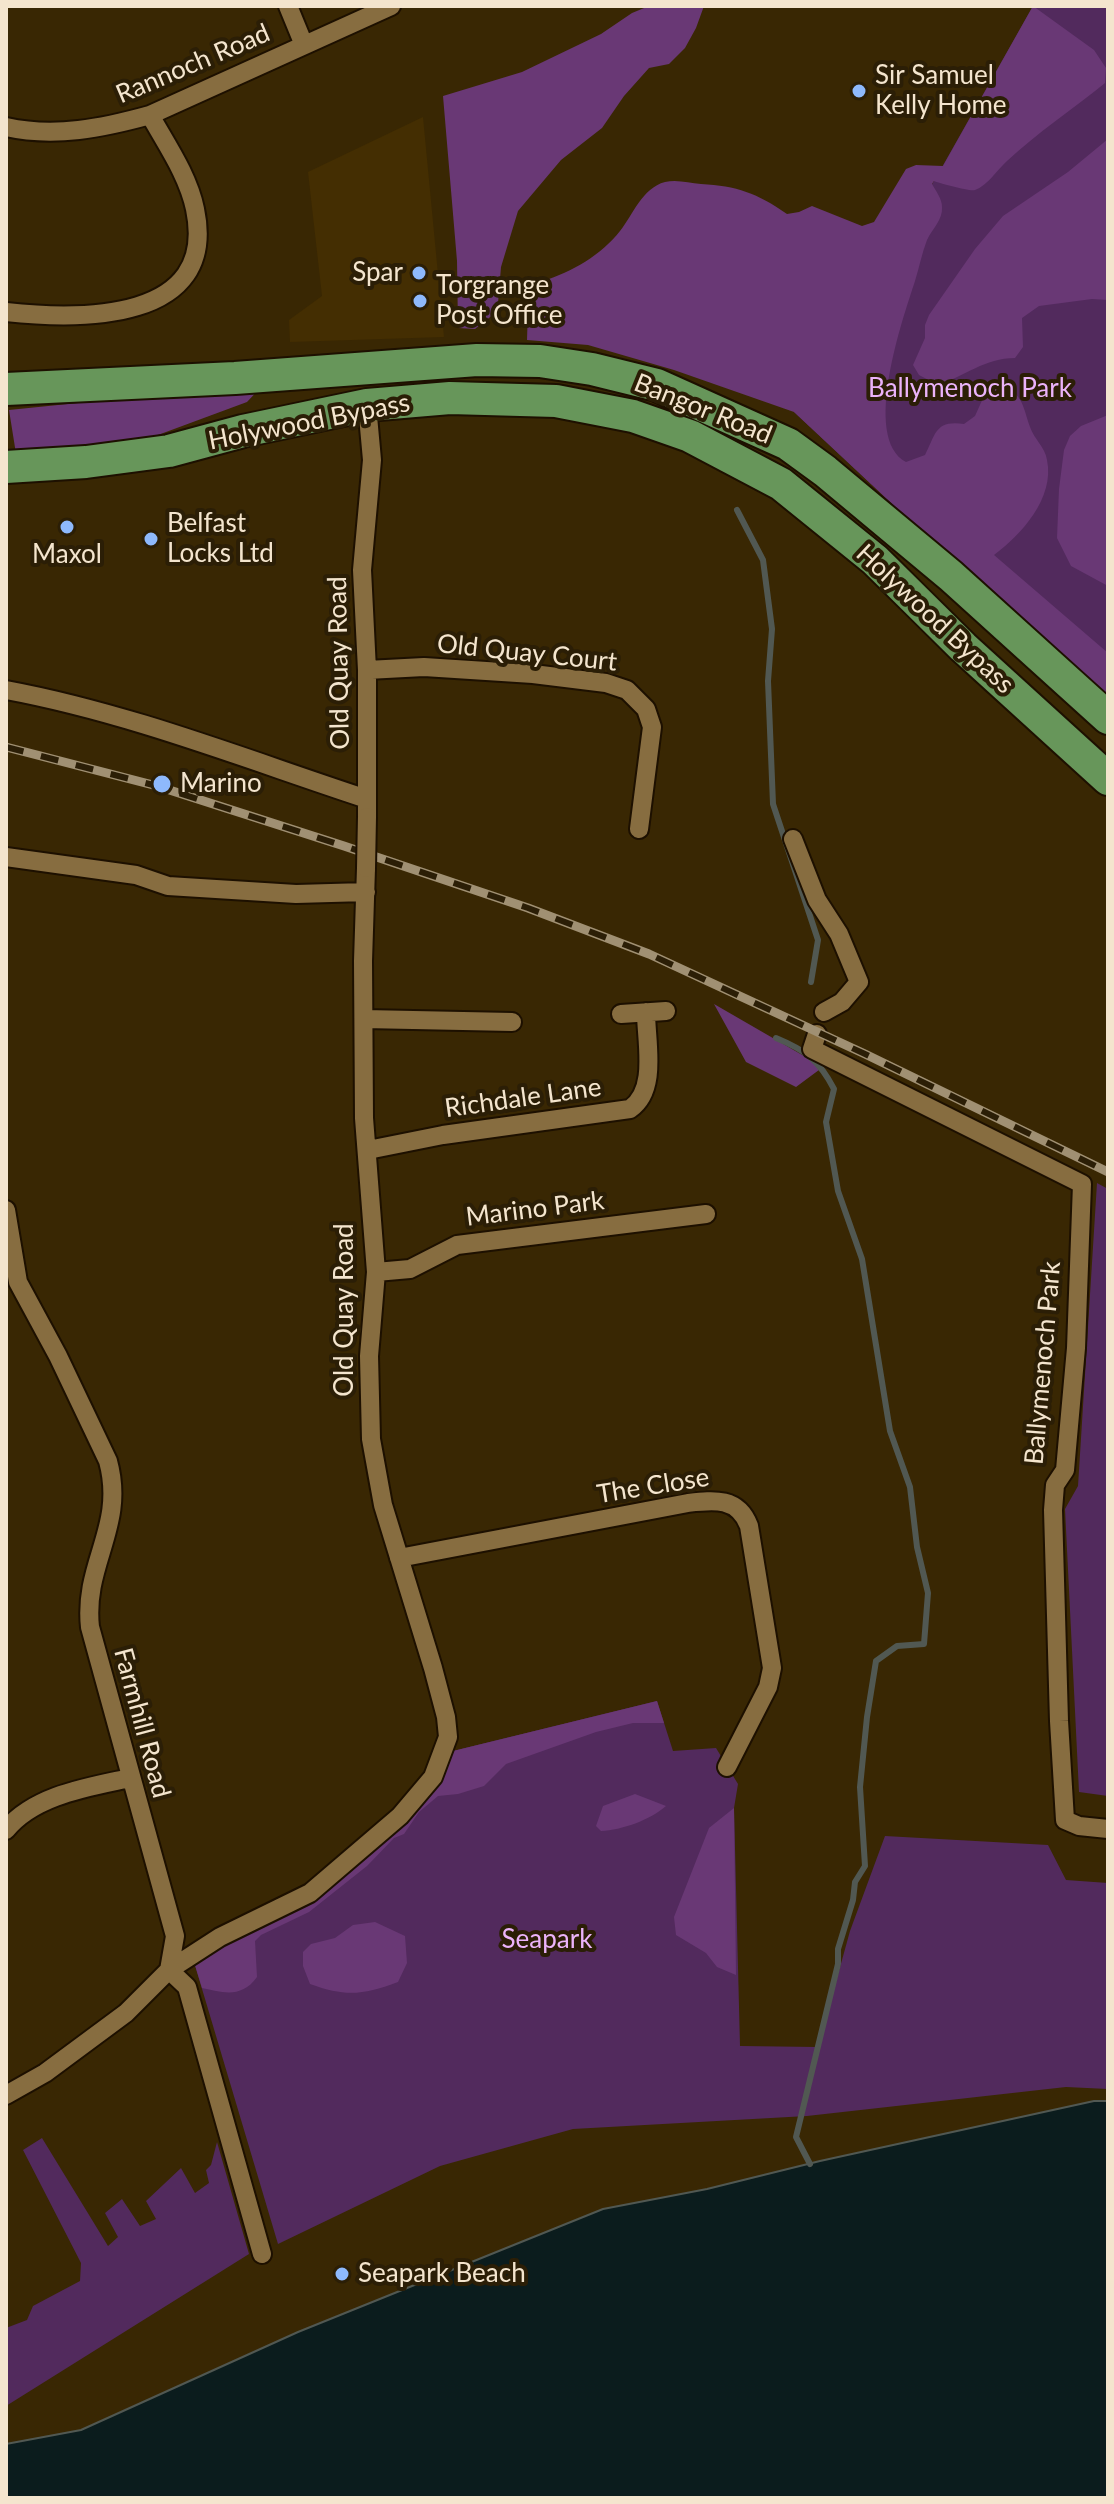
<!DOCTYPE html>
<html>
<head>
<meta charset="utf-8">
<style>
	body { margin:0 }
	#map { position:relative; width:1114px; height:2504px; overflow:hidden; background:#392703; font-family:Lato,sans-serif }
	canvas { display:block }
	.frame { position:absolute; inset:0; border:8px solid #f4e5ce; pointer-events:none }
</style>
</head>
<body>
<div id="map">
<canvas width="1114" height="2504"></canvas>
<div class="frame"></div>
</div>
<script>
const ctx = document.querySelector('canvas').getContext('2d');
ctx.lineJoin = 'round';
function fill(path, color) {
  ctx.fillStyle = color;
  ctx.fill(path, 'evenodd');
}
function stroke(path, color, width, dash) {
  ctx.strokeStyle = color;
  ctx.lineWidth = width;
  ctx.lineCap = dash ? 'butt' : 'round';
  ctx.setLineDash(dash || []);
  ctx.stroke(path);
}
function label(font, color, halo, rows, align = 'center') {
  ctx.font = font + ' Lato,sans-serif';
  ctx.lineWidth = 8;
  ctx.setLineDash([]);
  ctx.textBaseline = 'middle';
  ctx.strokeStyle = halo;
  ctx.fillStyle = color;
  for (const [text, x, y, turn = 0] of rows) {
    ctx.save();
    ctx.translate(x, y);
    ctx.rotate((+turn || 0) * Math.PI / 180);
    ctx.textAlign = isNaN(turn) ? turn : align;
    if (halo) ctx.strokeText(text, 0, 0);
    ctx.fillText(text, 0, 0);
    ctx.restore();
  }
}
fill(new Path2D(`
	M423,117L444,337L290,342L289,320L322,296L308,172Z`), '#442e02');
fill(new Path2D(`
	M1033,6H1108V701L1056,657L794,412L937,176Z
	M1097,1183L1108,1189V1796L1079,1792L1065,1509L1078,1486Z
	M657,1701L673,1751L716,1748L738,1784L734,1808L740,2046L818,2047L850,1931L885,1836L1048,1845L1066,1880L1108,1883V2089L1066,2087L807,2116L573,2129L440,2166L278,2244L194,1962L396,1827L453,1751Z
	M42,2138L108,2246L118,2237L105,2213L122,2199L140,2226L156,2219L146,2201L181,2168L195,2193L209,2183L206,2170L211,2165L217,2142L249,2254L6,2406V2328L27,2320L33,2306L80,2281L81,2263L23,2150Z`), '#522a5d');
fill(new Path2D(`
	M649,6H704L696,28L685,48L669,64L649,68L624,96L602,128L561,160L518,211L501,267L498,303L494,314L475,329L458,328L457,261L443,96L522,72L601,34L632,13Z
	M1033,6L1094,50L1106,68L1105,83C1073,109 1037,133 1007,161C997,170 987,186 975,190C971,192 939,183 934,181L932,184C936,191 942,199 942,207C943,220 932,229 927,240C922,253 919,268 915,281C903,318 861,438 906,462L925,455C936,434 935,420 964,424L975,416L984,396L991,389C1021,385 1022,403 1030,427C1034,439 1045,447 1047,460C1055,498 1021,535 994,555L1108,653V701L1056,657L794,412L674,370L588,345L527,340L528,308L543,281C572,272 601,255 620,231C633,215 642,188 665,182C677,179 689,183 701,184C737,186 757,193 787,214L799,212L812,206L862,226L874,222L906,169L916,165L943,166Z
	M1108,139V300L1092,299L1039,306L1022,318L1023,347L1015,358C985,358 965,376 938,385L919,375L913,365L925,338V325L929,315L975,249L1003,216L1068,172Z
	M264,384L247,402L139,442L17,460L9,410Z
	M1108,415V586L1071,566L1057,538L1059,489L1064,450L1070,436L1081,426Z
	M714,1004L823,1067L796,1087L746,1062Z
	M657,1701L664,1723H633L596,1732L506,1764L484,1786L458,1794L438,1796L419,1812L404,1834L394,1838L367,1866L309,1912L261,1935L255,1941L257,1977C242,1998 224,1993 202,1988L194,1962L396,1827L453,1751Z
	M635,1794L666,1806C650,1820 622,1830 601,1831L596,1826L603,1806Z
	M734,1808L736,1975L717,1967L706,1953L676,1935L674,1917L709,1828Z
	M375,1922L405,1936L407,1963L398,1982C363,1995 346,1997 310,1984L303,1966V1952L311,1944L335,1938L353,1925Z`), '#693875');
const water = new Path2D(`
	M1094,2101H1108V2498H6V2444L81,2430L298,2332L603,2209L707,2189L820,2161Z`);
fill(water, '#0b1c1d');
stroke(water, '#515852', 2);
stroke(new Path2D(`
	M737,510L763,560L772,629L768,681L773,804L818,940L811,982
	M776,1038C805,1050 819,1060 834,1089L826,1122L838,1191L862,1259L890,1431L910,1487L917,1547L928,1593L924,1644L897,1646L876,1661L867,1717L860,1787L865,1866L855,1882L853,1900L838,1949V1964L796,2137L810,2164`), '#515852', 6);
const street = new Path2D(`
	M288,6L304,45
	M6,127C55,138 103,128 150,115L391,6
	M6,312C80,320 219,323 195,209C188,175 166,144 150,115
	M367,405L372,460L362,570L367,670V817
	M367,670L424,667L533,674L606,683L627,690L646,709L652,727L639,829
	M6,690C130,713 248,760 367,799
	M793,839L817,900L839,934L859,982L842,1002L824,1012
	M6,857L136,875L168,886L296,894L366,892
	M621,1014L666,1011
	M364,1019L512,1022
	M817,1034L812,1049L1082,1184L1076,1348L1065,1470L1055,1485L1053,1510L1059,1721L1065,1820L1079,1826L1108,1829
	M368,1150L443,1135L630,1109C658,1090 646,1042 646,1012
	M6,1210L18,1282L58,1356L108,1461C126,1527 83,1563 90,1627L175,1936L169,1970
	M376,1272L410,1269L457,1245L706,1214
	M399,1558L688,1503C714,1500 738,1497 749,1526L772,1668L768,1687L727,1767
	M6,1830C34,1795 89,1787 130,1778
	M169,1970L187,1987L262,2254
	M6,2095L45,2073L126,2013L169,1970L220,1937L310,1893L400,1816L433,1777L448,1737L446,1717L433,1668L383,1505L371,1439L369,1356L376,1272L364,1118L363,961L366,868`);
const highway = new Path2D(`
	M6,389L235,378L477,360L540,361L592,369L657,385L788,444L825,471L951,576L1108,718
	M6,467L86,462L169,451L243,431L367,405L450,398L556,401L633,416L690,436L781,484L875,560L963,647L1108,779`);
stroke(street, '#1d1000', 22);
stroke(highway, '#1d1000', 36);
stroke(street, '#876d40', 18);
stroke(highway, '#67965a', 32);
const rail = new Path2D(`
	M6,747L157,786L344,846L528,908L649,954L865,1054L1108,1172`);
stroke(rail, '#a09073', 9);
stroke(rail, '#2b1e06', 6, [18]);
const streetBridge = new Path2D(`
	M366,868L367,817`);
stroke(streetBridge, '#1d1000', 22, []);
stroke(streetBridge, '#876d40', 18);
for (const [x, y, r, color] of [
	[859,91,8,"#8eb9fc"],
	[419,273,8,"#8eb9fc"],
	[420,301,8,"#8eb9fc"],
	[67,527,8,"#8eb9fc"],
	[151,539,8,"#8eb9fc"],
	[162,784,10,"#8eb9fc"],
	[342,2274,8,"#8eb9fc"]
]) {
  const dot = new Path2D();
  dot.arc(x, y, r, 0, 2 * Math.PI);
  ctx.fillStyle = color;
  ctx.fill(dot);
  stroke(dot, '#2b1e06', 3);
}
label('26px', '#f4e5ce', '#2b1e06', [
	["Rannoch Road",193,64,-23],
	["Bangor Road",703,409,22],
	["Holywood Bypass",309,422,-11],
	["Holywood Bypass",935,619,43],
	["Old Quay Court",527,653,6],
	["Old Quay Road",339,663,-91],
	["Richdale Lane",523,1098,-8],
	["Marino Park",535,1209,-7],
	["Old Quay Road",345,1310,-90],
	["Ballymenoch Park",1043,1363,-85],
	["The Close",653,1486,-9],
	["Farmhill Road",142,1723,75]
]);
label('26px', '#f4e5ce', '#2b1e06', [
	["Sir Samuel",875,76],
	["Kelly Home",875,106],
	["Spar",403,273,"right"],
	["Torgrange",436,286],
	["Post Office",436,316],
	["Belfast",167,524],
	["Locks Ltd",167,554],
	["Maxol",67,555,"center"],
	["Marino",180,784],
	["Seapark Beach",358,2274]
], 'left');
label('26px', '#ebb3fa', '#2b1e06', [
	["Ballymenoch Park",970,389],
	["Seapark",547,1940]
]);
</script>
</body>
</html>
